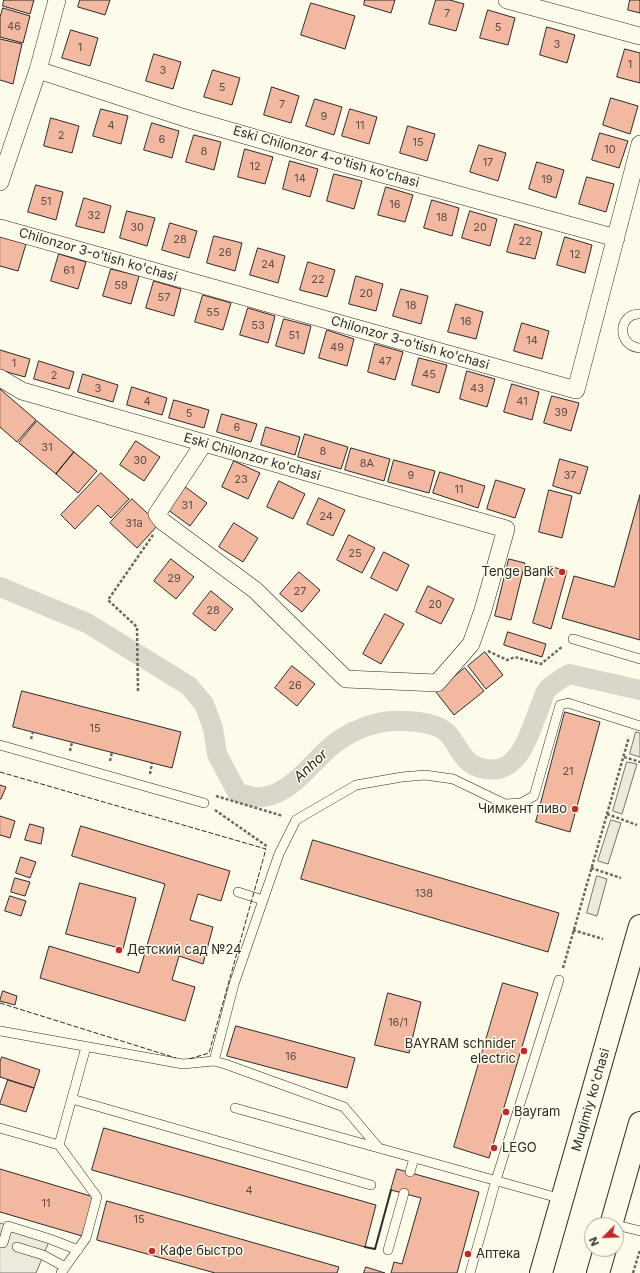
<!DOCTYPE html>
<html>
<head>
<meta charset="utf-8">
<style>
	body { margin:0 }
	#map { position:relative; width:640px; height:1273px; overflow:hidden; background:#fdfbea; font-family:Inter,sans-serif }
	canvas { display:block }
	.north { position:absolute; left:584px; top:1217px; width:40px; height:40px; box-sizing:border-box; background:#fdfbea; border:1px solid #a9a89e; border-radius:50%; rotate:246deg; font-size:11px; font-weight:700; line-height:16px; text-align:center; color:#2b2b2b }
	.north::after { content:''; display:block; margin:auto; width:14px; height:18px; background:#c62828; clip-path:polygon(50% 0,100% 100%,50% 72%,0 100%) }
</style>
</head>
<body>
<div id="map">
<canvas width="640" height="1273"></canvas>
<div class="north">N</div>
</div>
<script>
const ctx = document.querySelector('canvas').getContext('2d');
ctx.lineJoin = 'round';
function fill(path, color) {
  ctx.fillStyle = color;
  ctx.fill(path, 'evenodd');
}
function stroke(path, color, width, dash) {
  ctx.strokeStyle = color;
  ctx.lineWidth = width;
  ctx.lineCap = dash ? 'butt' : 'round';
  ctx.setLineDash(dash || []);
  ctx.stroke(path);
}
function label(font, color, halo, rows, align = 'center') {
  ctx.font = font + ' Inter,sans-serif';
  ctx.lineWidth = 3;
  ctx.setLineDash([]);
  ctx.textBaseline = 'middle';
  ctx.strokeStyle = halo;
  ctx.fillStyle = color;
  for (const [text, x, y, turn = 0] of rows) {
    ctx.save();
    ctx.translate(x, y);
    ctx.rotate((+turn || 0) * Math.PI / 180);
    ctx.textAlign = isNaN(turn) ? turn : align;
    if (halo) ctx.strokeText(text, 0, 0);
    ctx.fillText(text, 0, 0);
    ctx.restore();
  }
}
const green = new Path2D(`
	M636,732L640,733V757L630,754Z
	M627,762L637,764L622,814L613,811Z
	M611,820L621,823L608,864L598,861Z
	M597,876L607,879L597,916L587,913Z
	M0,1223L50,1239L36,1273H0Z`);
fill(green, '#ecebdb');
stroke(green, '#74746e', 1);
stroke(new Path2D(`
	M0,587L87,623L189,686L204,704L213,728L217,754L237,792C245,795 254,798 263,797C290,794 311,764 330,747C343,736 361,727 378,723C395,719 433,720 446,732C461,746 461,766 486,769C492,770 498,770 504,767C524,759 533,723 541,704C543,699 544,693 547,690C551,684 563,678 569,674L640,690`), '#d8d7c9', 20);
const building = new Path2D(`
	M4,0H34L30,14L3,6Z
	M80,0H110L105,15L78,7Z
	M365,0H395L391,13L364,5Z
	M436,0H450L464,4L456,31L429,24Z
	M630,0H640V13L628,10Z
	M311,3L355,16L345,49L301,35Z
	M3,8L30,16L23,43L0,37V18Z
	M488,10L515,18L508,45L480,38Z
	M547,27L575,35L567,63L540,55Z
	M71,30L98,38L90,66L62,58Z
	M0,39L22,44L13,84L0,80Z
	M625,49L640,53V83L617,77Z
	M154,54L181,62L173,89L146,81Z
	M213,70L240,78L232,105L204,97Z
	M272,87L299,96L291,123L264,115Z
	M611,98L638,106L630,134L603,125Z
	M315,99L342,107L334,135L306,126Z
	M101,109L128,116L121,144L93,136Z
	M350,109L377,117L369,144L342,136Z
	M51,118L79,126L72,153L44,146Z
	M152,123L179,131L172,158L144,150Z
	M408,126L435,134L427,161L400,153Z
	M600,133L628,141L619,168L592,160Z
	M194,135L221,142L214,170L186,162Z
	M479,145L506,153L498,181L470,172Z
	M245,149L273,157L265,184L238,177Z
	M290,161L318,169L310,197L283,189Z
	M537,162L564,170L556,198L529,189Z
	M334,174L362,181L354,209L327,201Z
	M587,177L614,184L606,212L579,204Z
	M36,185L63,192L56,220L28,212Z
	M386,187L413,195L405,222L378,215Z
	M84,198L111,206L104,233L76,226Z
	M432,200L459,208L452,236L424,228Z
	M127,211L155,218L147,246L120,238Z
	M470,211L497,219L490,246L462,238Z
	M170,223L197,231L189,258L162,250Z
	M515,224L542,232L535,259L507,252Z
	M214,236L242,243L235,271L207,263Z
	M0,237L26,244L18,271L0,266Z
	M565,237L592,245L585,273L557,265Z
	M258,248L285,256L278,283L250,275Z
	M59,254L86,262L78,289L51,281Z
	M308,262L335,270L327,297L300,290Z
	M111,269L139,276L131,304L103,296Z
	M356,276L383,284L376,311L349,304Z
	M154,281L181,289L174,316L146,308Z
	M401,289L428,296L421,324L393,316Z
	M203,295L231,303L223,330L195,322Z
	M456,304L483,312L476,339L448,332Z
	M248,308L275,316L268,343L240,335Z
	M284,319L311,326L304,354L276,346Z
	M522,323L549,331L542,359L514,351Z
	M327,330L354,339L347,366L319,358Z
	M375,344L403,352L395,380L368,372Z
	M0,350L30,359L25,377L0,370Z
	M419,358L447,365L439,393L412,385Z
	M39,361L74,372L69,389L34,379Z
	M467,371L495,379L487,407L460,399Z
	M83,374L118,385L113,402L78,392Z
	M512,384L539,392L532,420L504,412Z
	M132,387L167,398L162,415L127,405Z
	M0,389L36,420L17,442L0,427Z
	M552,396L579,403L571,431L544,423Z
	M174,400L209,410L204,428L169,418Z
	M222,414L257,424L251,442L217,432Z
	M37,421L74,452L56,474L19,443Z
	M266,427L300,437L295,455L261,445Z
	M305,434L348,447L341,469L298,457Z
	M136,441L160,457L144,481L120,465Z
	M351,448L390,459L384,481L345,470Z
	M74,452L97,471L78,493L56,474Z
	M560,459L588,467L580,494L553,486Z
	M394,460L435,471L429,493L388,482Z
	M234,461L260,473L248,499L222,487Z
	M440,472L485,486L478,508L433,493Z
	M101,473L129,499L111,518L98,505L75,529L61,515Z
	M496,480L525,489L515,518L487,509Z
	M279,481L305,494L293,519L267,507Z
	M184,486L207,503L190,526L167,509Z
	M549,490L572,496L562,538L539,532Z
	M640,495V640L562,618L574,576L614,587Z
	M319,498L345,510L333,536L307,524Z
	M132,499L159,524L137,548L110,523Z
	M234,523L258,538L243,562L219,547Z
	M349,535L375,548L362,573L337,560Z
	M384,552L409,565L397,591L371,578Z
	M171,559L194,577L176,599L154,581Z
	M509,559L525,563L511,620L495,616Z
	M549,566L567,571L551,629L533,623Z
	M299,572L320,590L302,612L280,594Z
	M428,586L454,599L441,624L416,612Z
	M211,591L233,609L215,631L193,614Z
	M385,614L404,624L381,664L363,654Z
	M508,632L546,644L542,657L504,645Z
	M485,652L503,675L486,689L468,666Z
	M292,666L315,684L297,706L275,688Z
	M465,668L484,691L454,715L436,692Z
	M22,691L181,732L172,768L13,727Z
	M565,712L600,722L570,832L536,822Z
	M0,785L6,787L1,799H0Z
	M0,816L15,821L10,838L0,835Z
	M30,824L44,828L41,844L25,840Z
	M81,826L230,871L221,901L198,894L190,920L213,927L203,964L179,956L172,980L195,987L185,1021L40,978L49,946L139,973L165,884L72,856Z
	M313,840L559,913L548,952L301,879Z
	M21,857L36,862L30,878L16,873Z
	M15,878L30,882L25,896L11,892Z
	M80,883L136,898L123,949L66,934Z
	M10,896L26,901L21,916L5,911Z
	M503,983L538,993L489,1158L454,1147Z
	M3,991L17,996L15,1005L0,1001Z
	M388,993L421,1002L409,1053L375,1045Z
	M236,1026L355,1058L347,1088L227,1056Z
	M2,1057L40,1070L34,1088L0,1077V1062Z
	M8,1080L34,1088L26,1112L0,1104Z
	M104,1128L376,1205L365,1247L92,1170Z
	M0,1169L94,1197L82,1236L0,1212Z
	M397,1169L479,1192L457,1273H391L394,1262L402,1264L421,1198L391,1190Z
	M107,1201L339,1267L337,1273H215L97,1240Z
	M366,1267L385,1273H364Z`);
fill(building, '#f2b8a0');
stroke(building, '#2b2b2b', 1);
const service = new Path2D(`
	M640,314C618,313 616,346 640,348
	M573,639L640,659
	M0,745L204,803
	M238,892L263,900
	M0,1031L183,1064L214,1061L225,1064L344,1107L378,1147
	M214,1061L234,984L279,854L296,820L356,785L402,777L425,775L453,779L505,804L521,803L534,796L560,705L568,703L640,726
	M72,1099L371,1185
	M235,1108L562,1199
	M0,1128L59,1145L97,1197L86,1238L61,1273
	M59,1145L86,1047
	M410,1172L414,1158
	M612,1224L640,1231
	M0,1242L3,1243L8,1226L50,1239L78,1250
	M17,1247L43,1255L65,1267
	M388,1250L404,1193
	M470,1273L496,1180L559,980`);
const minor = new Path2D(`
	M507,0L640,36
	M38,70L185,118L335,161L616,238
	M0,182L38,70L57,0
	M0,228L576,390L640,144
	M0,378L22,391L506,529L483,610L471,644L437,683L346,679L255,590L162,521L157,514L204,443`);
const primary = new Path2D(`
	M611,1225L640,1123
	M541,1273L640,926
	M598,1273L605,1249`);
stroke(service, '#2b2b2b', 10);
stroke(minor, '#2b2b2b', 18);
stroke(primary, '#2b2b2b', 24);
stroke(new Path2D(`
	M488,651L507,660L515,657L541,664L563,646
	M138,691L137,627L108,600L153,535
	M31,739L33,732
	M70,751L72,742
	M624,757L640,762
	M110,761L112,752
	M150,774L152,763
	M216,796L283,816
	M215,810L268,847
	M607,814L637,825
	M591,868L621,878
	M573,930L603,939
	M563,968L629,737
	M633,1273L640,1250`), '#6a6964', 2.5, [3, 2]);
stroke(service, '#fdfbea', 9);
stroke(minor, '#fdfbea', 17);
stroke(primary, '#fdfbea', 22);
stroke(new Path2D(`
	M0,772L266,849L209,1053L189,1059
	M0,1003L176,1058`), '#2b2b2b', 1, [5, 2]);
stroke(new Path2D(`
	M365,1247L375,1249L391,1190`), '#2b2b2b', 2);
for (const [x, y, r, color] of [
	[562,572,4,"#c62828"],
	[575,809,4,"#c62828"],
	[119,950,4,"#c62828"],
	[524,1051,4,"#c62828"],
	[506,1112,4,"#c62828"],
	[494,1148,4,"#c62828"],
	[152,1251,4,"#c62828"],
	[468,1254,4,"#c62828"]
]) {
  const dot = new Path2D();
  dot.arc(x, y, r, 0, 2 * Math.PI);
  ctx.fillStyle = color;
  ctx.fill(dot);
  stroke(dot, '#fdfbea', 1.5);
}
label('11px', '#5d4e48', null, [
	["7",447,14],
	["46",14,27],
	["5",498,28],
	["3",557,45],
	["1",80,48],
	["1",630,65],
	["3",163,71],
	["5",222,88],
	["7",282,105],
	["9",324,117],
	["4",111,126],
	["11",360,126],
	["2",61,136],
	["6",162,140],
	["15",418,143],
	["10",610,150],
	["8",204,152],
	["17",488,163],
	["12",255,167],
	["14",300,179],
	["19",547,180],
	["51",46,202],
	["16",395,205],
	["32",94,216],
	["18",442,218],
	["30",137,228],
	["20",480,228],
	["28",180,240],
	["22",525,242],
	["26",225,253],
	["12",575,255],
	["24",268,265],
	["61",69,271],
	["22",318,280],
	["59",121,286],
	["20",366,294],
	["57",164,298],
	["18",411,306],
	["55",213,313],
	["16",466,322],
	["53",258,326],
	["51",294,336],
	["14",532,341],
	["49",337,348],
	["47",385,362],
	["1",14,364],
	["45",429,375],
	["2",54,376],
	["3",98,389],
	["43",477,389],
	["4",147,402],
	["41",522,402],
	["39",561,413],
	["5",189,414],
	["6",237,428],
	["31",47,448],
	["8",323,452],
	["30",140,461],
	["8A",367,464],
	["9",411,476],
	["37",570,476],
	["23",241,480],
	["11",459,490],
	["31",187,506],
	["24",326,517],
	["31a",134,524],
	["25",355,554],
	["29",174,579],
	["27",300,592],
	["20",435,605],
	["28",213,611],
	["26",295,686],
	["15",95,729],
	["21",568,772],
	["138",424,894],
	["16/1",398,1023],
	["16",291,1057],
	["4",249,1191],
	["11",46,1204],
	["15",139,1220]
]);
label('13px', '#2b2b2b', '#fdfbea', [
	["Eski Chilonzor 4-o'tish ko'chasi",326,157,16],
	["Chilonzor 3-o'tish ko'chasi",98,255,16],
	["Chilonzor 3-o'tish ko'chasi",410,343,16],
	["Eski Chilonzor ko'chasi",252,457,16],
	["Muqimiy ko'chasi",591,1100,-74]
]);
label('13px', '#2b2b2b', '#fdfbea', [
	["Tenge Bank",554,572,"right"],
	["Чимкент пиво",567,809,"right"],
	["Детский сад №24",127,950],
	["BAYRAM schnider",516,1044,"right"],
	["electric",516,1059,"right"],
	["Bayram",514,1112],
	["LEGO",502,1148],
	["Кафе быстро",160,1251],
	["Аптека",476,1254]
], 'left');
label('italic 14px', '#2b2b2b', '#fdfbea', [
	["Anhor",311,766,-43]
]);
</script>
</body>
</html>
